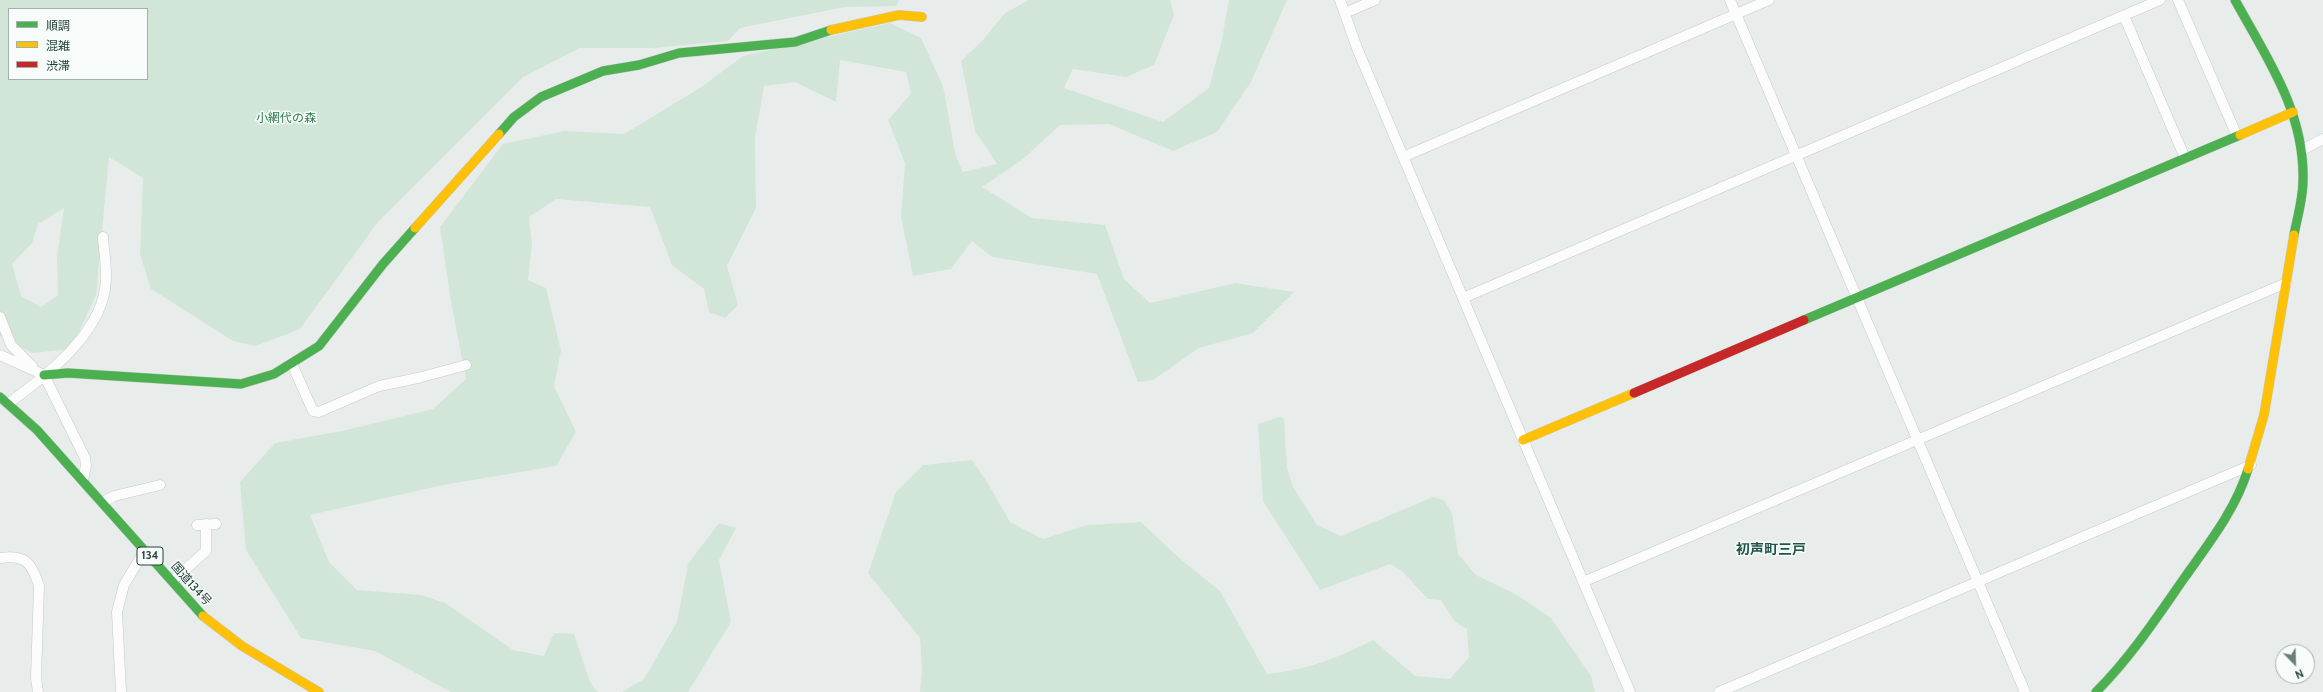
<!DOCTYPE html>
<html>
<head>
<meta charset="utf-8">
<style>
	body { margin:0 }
	#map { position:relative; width:2323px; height:692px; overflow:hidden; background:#e8edeb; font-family:Cabin,"Noto Sans JP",sans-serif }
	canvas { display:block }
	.legend { position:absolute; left:8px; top:8px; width:140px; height:72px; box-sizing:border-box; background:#f7fbf9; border:1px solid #a3b1ad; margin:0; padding:5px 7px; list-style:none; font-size:12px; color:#24423a }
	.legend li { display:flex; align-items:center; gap:8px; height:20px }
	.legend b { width:20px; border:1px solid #a3b1ad }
	.north { position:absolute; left:2275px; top:644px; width:40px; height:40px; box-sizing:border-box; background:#f7fbf9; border:1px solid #a3b1ad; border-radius:50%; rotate:157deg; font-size:11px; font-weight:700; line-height:16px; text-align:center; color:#24423a }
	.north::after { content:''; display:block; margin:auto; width:14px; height:18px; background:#697e78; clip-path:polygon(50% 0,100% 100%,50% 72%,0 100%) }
</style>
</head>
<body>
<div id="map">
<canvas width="2323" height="692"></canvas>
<ul class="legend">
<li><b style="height:5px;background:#4caf50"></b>順調</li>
<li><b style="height:5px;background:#ffc107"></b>混雑</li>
<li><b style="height:5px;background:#c62828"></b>渋滞</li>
</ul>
<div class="north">N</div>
</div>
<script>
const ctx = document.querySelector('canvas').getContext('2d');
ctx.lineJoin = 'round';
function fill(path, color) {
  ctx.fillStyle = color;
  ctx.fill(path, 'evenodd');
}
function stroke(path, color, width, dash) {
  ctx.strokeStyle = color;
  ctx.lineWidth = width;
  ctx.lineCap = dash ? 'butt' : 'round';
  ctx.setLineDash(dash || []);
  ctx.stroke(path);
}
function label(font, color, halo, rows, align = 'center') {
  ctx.font = font + ' Cabin,"Noto Sans JP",sans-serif';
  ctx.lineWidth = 3;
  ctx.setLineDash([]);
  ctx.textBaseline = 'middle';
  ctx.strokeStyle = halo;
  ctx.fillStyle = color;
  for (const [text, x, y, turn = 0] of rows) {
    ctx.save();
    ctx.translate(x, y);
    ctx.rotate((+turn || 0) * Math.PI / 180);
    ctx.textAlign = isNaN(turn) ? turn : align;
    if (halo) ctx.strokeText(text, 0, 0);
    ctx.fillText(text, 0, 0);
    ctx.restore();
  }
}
fill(new Path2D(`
	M0,0H899L896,6L845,7L740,28L728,41L653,48H580L523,77L378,222L300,329L256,346L233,341L151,289L140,254L143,178L109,157L96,295L71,349L32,353L0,336ZM9,9H147V79H9ZM64,208L57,257L58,295L41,307L21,296L12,264L32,243L38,224Z
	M1029,0H1170L1174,15L1154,65L1126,77L1073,69L1064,88L1163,122L1209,88L1222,39L1229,0H1287L1251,82L1217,132L1173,151L1109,124L1060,125L1023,159L982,187L1032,218L1105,225L1124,279L1150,303L1235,283L1294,292L1253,333L1199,348L1153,380L1138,382L1097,274L992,257L972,241L951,269L913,276L901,217L905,163L888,120L911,94L906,72L840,60L836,102L795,82L764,86L755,138L756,208L727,266L738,305L725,318L709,312L704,289L672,265L650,207L556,199L529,217L532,244L528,280L546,288L561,351L554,386L576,432L556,466L443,485L310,515L329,562L357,590L421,595L445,603L513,650L544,656L554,633L574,634L590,682L598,692H451L375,651L301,638L246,550L240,482L275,443L342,431L433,409L466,379L451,302L440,227L503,144L564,131L624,134L700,88L743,56L890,23L921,38L943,86L956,157L963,172L997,164L975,131L961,61L982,41L1005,13Z
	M1279,417L1284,418L1287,468L1293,487L1317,525L1341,536L1433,497L1444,500L1452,513L1458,554L1476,575L1517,595L1551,618L1591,676L1595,692H920L922,672L920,638L868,573L896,492L923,465L972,460L989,485L1010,522L1043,539L1087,525L1141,522L1178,557L1220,591L1267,674C1306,670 1339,658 1373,640L1415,676L1450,679L1469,657L1467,629L1455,622L1441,600L1428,599L1401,570L1390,564L1320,590L1263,501L1258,424Z
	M719,523L736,528L719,560L731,622L688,692H622L644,679L677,622L688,564Z`), '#d1e6d8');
const street = new Path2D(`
	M1340,0L1357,48L1630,692
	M1730,0L2025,692
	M2178,0L2237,136
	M1345,13L1375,0
	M2124,16L2185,158
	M2302,150L2323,139
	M1403,157L1769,0
	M1463,298L2160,0
	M0,317L11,345L32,366
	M0,355L44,375L85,458L86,465L83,480
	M292,364L313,411L319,412L379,386L418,378L466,365
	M9,403C46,376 98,336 105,289C108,271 104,255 103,237
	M103,502L114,496L160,485
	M197,525L216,524
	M0,558C25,554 32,563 39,586L36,678L38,692
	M172,581L206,551V524
	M1583,582L2286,283
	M121,692L117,612L124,585L145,550
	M1719,692L2251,465`);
const fast = new Path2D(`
	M2235,0C2267,58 2305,112 2303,181C2303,199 2297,218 2294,235
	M499,134L514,117L541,97L603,71L639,65L679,53L795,42L831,30
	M1804,320L2240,135
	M44,375L68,373L241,384L274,374L319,346L383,264L415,228
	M0,397L37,430L203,616
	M2096,692C2131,657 2157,617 2185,577C2209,543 2236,509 2248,469`);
const slow = new Path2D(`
	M831,30L899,15L922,17
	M2240,135L2293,112
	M415,228L499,134
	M1523,440L1634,393
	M2248,469L2264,415L2294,235
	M203,616L242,646L319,692`);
const jam = new Path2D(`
	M1634,393L1804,320`);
stroke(street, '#c5cac8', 11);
stroke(fast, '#c3cbc8', 10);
stroke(slow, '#c3cbc8', 10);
stroke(jam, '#c3cbc8', 10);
stroke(street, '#fcfcfc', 10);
stroke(fast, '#4caf50', 9);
stroke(slow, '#ffc107', 9);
stroke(jam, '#c62828', 9);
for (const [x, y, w] of [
	[150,556,26]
]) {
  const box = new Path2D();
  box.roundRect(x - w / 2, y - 9, w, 18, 3);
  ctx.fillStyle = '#f7fbf9';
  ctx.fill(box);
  stroke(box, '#24423a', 1);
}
label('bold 11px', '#24423a', null, [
	["134",150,556]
]);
label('12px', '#2d7a4b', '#f7fbf9', [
	["小網代の森",286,118]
]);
label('12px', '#24423a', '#f7fbf9', [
	["国道134号",191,584,48]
]);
label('bold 14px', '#1f5548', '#f7fbf9', [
	["初声町三戸",1771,550]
]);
</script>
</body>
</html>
